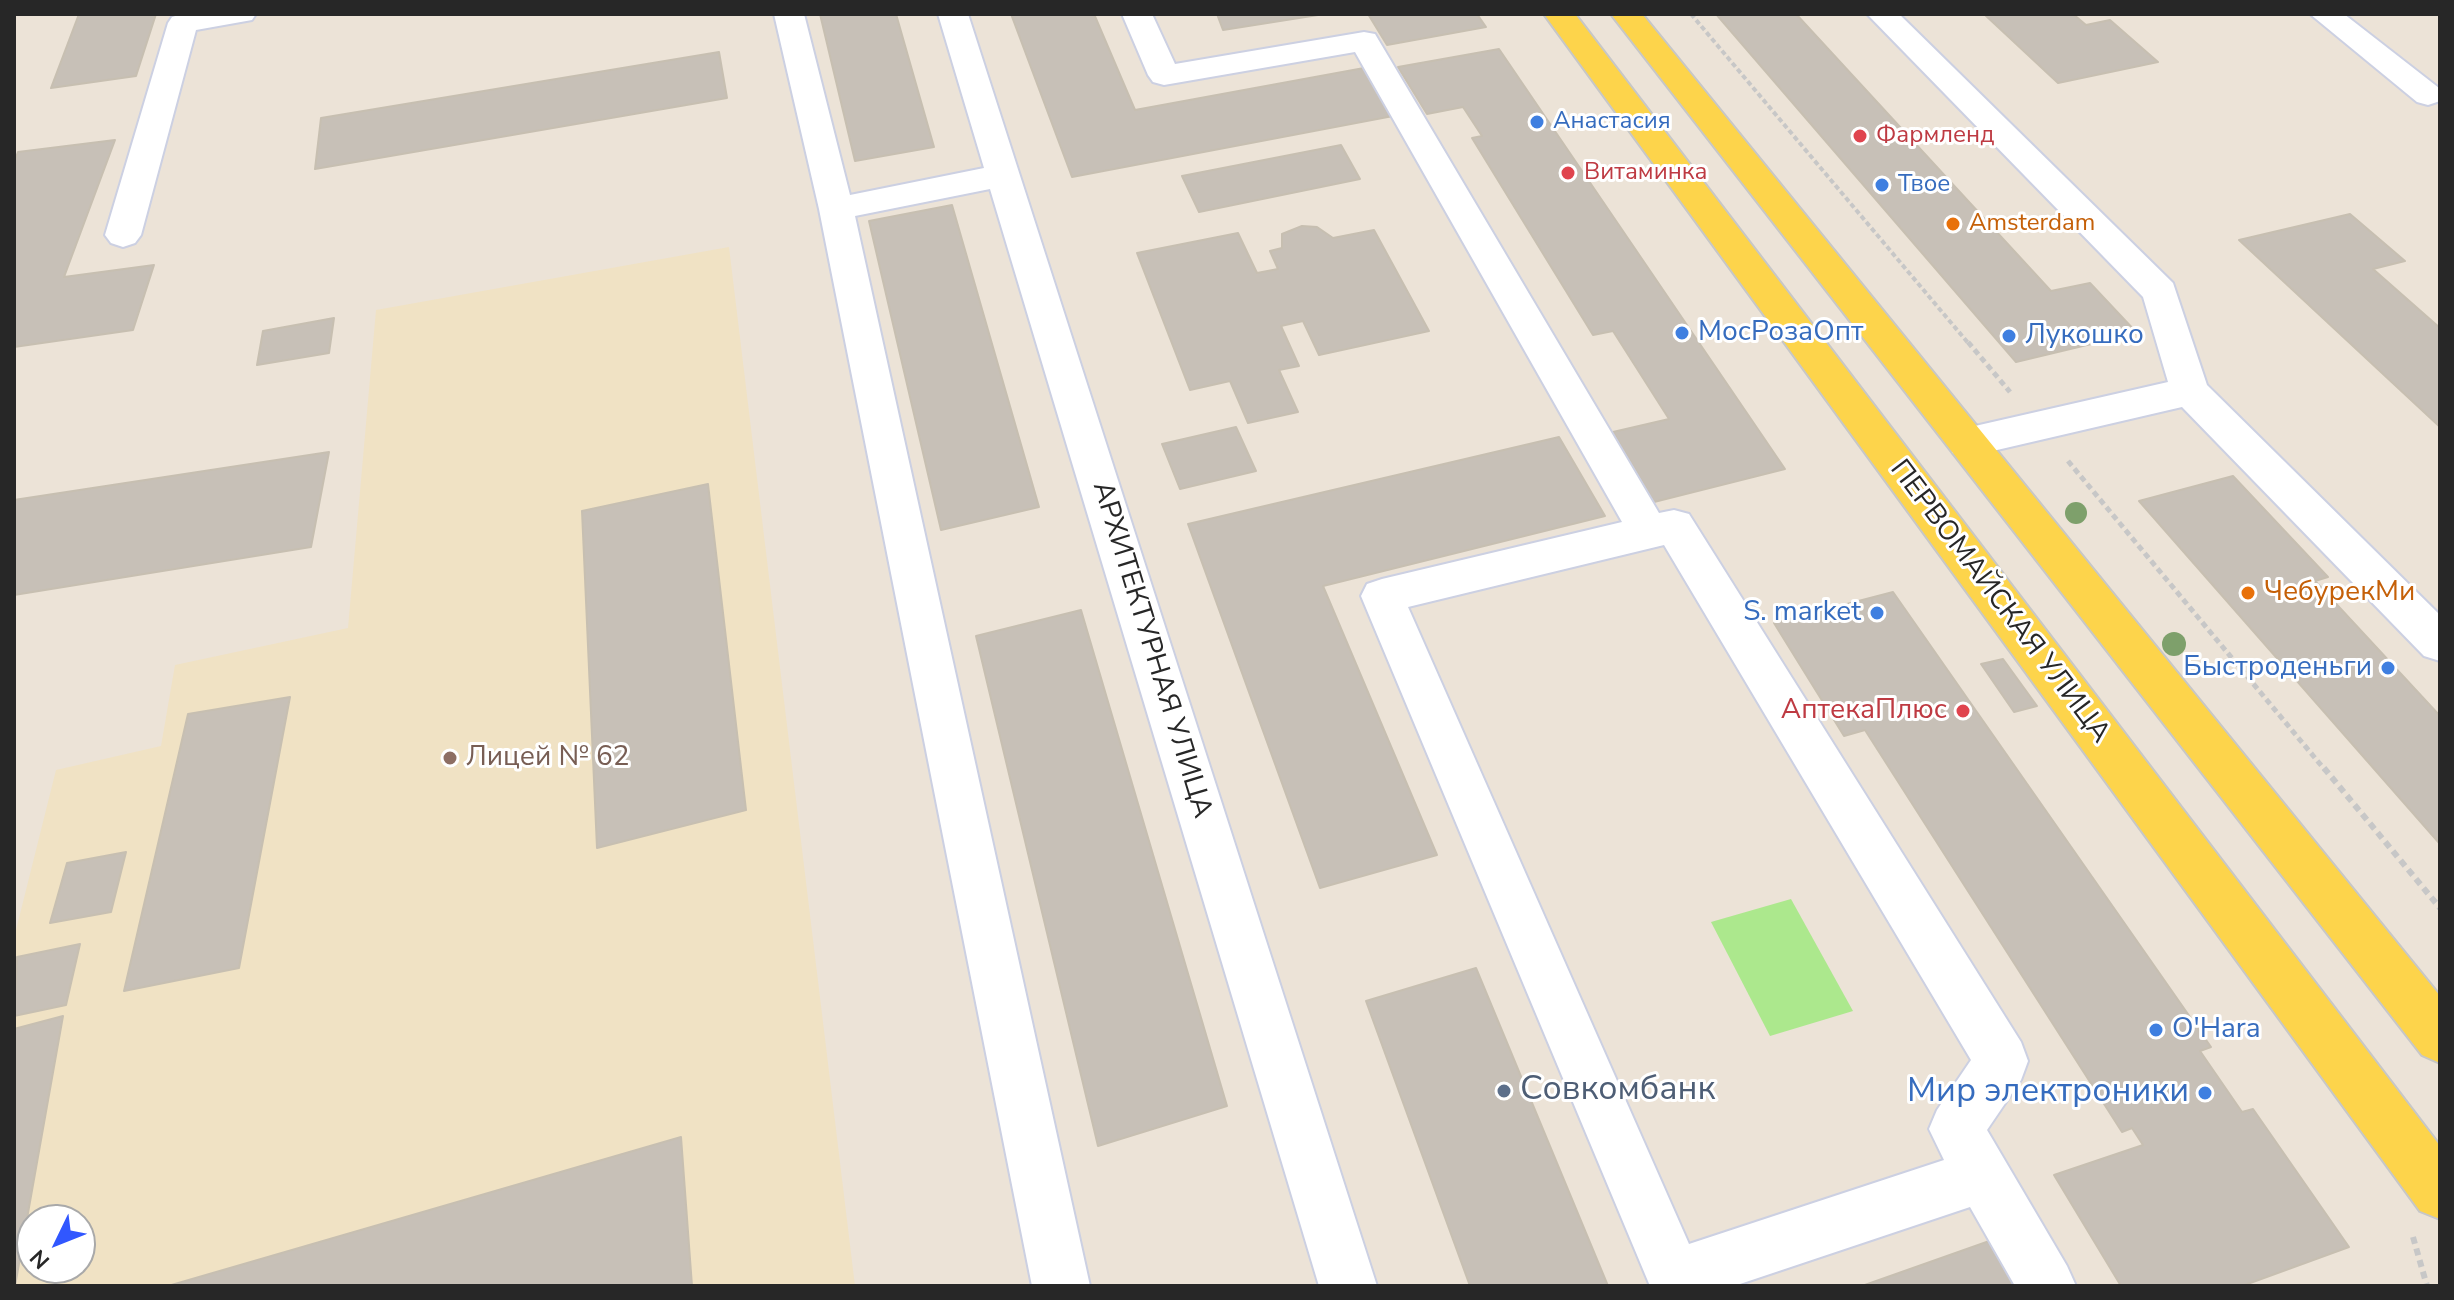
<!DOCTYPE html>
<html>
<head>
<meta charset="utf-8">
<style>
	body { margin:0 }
	#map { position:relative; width:2454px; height:1300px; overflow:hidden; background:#ece3d7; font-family:"Nunito Sans",sans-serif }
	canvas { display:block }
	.frame { position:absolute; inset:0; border:16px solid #272727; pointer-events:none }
	.north { position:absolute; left:16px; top:1204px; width:80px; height:80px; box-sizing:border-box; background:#fff; border:2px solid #a9a9a9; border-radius:50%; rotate:227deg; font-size:22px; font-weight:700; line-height:32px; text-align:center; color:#272727 }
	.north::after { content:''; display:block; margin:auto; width:28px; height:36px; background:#3157ff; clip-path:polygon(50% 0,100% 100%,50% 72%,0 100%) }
</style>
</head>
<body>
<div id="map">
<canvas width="2454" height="1300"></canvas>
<div class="frame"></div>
<div class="north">N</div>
</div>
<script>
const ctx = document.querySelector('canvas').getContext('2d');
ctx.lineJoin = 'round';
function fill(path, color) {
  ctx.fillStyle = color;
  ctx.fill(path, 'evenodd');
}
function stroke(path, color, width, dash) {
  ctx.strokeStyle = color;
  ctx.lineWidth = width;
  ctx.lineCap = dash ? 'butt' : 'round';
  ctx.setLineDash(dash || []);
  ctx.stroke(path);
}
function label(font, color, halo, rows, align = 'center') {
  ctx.font = font + ' "Nunito Sans",sans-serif';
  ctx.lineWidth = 6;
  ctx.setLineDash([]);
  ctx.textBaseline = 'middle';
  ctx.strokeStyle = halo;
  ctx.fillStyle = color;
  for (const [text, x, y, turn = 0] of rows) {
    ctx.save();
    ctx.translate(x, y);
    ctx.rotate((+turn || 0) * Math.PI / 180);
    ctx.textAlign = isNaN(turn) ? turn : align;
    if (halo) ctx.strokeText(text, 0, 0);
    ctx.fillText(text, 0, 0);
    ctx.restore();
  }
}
fill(new Path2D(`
	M729,247L855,1286H14V938L56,770L161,746L175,665L348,628L376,310ZM32,1220H80V1268H32Z`), '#f0e2c4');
fill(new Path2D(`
	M1791,899L1853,1011L1770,1036L1711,922Z`), '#ace88d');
const building = new Path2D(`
	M79,14H156L136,76L51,88Z
	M820,14H896L934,147L855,161Z
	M1011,14H1094L1135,110L1364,68L1393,116L1072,177Z
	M1217,14H1318V15L1223,30Z
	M1368,14H1477L1486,27L1387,45Z
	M1716,14H1796L2051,291L2090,283L2137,333L2016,362Z
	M1984,14H2073L2086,25L2110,20L2158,62L2058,83Z
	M1499,49L1785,469L1654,502L1613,432L1669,419L1613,331L1593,335L1472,138L1482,136L1463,107L1427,114L1398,67Z
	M719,52L727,98L315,169L321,118Z
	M115,140L64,277L154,265L133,330L14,347V162L18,152Z
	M1341,145L1360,179L1199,212L1182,176Z
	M952,205L1039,507L941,530L869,221Z
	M2350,214L2405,261L2373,269L2440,328V427L2239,240Z
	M1302,226L1317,227L1333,238L1374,230L1429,331L1319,355L1303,321L1281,326L1299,366L1279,370L1298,412L1248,423L1230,381L1190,390L1137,253L1238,233L1257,273L1278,269L1270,251L1282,248V234Z
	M334,318L329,353L257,365L263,331Z
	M1236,427L1256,471L1180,489L1162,444Z
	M1559,437L1605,516L1323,586L1437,855L1320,888L1188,524Z
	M329,452L311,547L14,595V500Z
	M2233,476L2328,577L2315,581L2440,716V844L2139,501Z
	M708,484L746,810L597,848L582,511Z
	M1893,592L2211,1047L2200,1051L2242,1112L2253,1109L2349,1247L2242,1286H2121L2054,1175L2143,1145L2132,1128L2122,1132L1865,730L1844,736L1774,623Z
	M1081,610L1227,1106L1098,1146L976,636Z
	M2003,659L2037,706L2014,712L1981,664Z
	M290,697L239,968L124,991L188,714Z
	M126,852L111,912L50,923L67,863Z
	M80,944L66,1005L14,1016L17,957Z
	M1476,968L1608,1286H1470L1366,1001Z
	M63,1016L15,1286H14V1029Z
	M681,1137L692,1286H168Z
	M1995,1239L2022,1286H1862Z`);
fill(building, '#c7c0b7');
stroke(building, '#c7bfb1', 2);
const minor = new Path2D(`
	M182,14H256L252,20L196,30L141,235L135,243L123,247L111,243L105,235L168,23L172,17Z
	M774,14H804L850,195L984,168L938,14H968L1377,1286H1319L990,189L855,216L1090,1286H1032L819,209Z
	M1122,14H1152L1175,64L1364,32L1375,34L1659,513L1674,510L1689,514L2021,1042L2028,1061L2021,1080L1987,1130L2067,1266L2076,1286H2015L1970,1207L1734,1286H1650L1361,596L1367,584L1382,579L1622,522L1355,52L1164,85L1153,82L1148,75ZM1664,545L1971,1060L1937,1110L1929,1129L1944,1160L1689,1244L1408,607Z
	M1867,14H1899L2173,283L2207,385L2440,615V661L2424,656L2182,407L1967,457L1953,453L1947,442L1953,431L2168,382L2143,297Z
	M2310,14H2344L2439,88L2440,101L2428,105L2417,102Z`);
const major = new Path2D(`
	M1544,14H1575L2440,1146V1219L2420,1211Z
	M1611,14H1642L2440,996V1063L2422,1055Z`);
stroke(minor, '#ccd0e2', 4);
stroke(major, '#c7c7c7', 4);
stroke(new Path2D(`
	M1691,14L1969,344`), '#c7c7c7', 4, [5, 3]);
stroke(new Path2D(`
	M1968,342L2010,392
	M2068,461L2325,770`), '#c7c7c7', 5, [6, 4]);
stroke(new Path2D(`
	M2324,768L2440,908
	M2413,1237L2427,1286`), '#c7c7c7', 6, [7, 5]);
fill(minor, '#fff');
fill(major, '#fdd44b');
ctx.fillStyle = '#7ea06b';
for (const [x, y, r] of [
	[2076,513,11],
	[2174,644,12]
]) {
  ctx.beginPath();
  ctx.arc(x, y, r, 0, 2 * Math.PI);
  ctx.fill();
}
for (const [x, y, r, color] of [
	[1537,122,8,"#3f7fe0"],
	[1860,136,8,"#e0444e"],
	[1568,173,8,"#e0444e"],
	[1882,185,8,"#3f7fe0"],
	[1953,224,8,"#e8710a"],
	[1682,333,8,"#3f7fe0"],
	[2009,336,8,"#3f7fe0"],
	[2248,593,8,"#e8710a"],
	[1877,613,8,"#3f7fe0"],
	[2388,668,8,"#3f7fe0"],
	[1963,711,8,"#e0444e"],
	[450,758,8,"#8d6e63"],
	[2156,1030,8,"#3f7fe0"],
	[1504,1091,8,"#5c6f8a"],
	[2205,1093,8,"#3f7fe0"]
]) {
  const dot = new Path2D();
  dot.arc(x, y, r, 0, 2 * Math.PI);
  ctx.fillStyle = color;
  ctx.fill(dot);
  stroke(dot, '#fff', 3);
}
label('24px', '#366cbe', '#fff', [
	["Анастасия",1553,122],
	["Твое",1898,185]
], 'left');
label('24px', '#be3a42', '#fff', [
	["Фармленд",1876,136],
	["Витаминка",1584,173]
], 'left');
label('24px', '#c56008', '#fff', [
	["Amsterdam",1969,224]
], 'left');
label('28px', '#366cbe', '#fff', [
	["МосРозаОпт",1698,333],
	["Лукошко",2025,336],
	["S. market",1861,613,"right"],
	["Быстроденьги",2372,668,"right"],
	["O'Hara",2172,1030]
], 'left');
label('28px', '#c56008', '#fff', [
	["ЧебурекМи",2264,593]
], 'left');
label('28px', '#272727', '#fff', [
	["ПЕРВОМАЙСКАЯ УЛИЦА",1999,602,53],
	["АРХИТЕКТУРНАЯ УЛИЦА",1151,650,73]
]);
label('28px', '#be3a42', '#fff', [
	["АптекаПлюс",1947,711]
], 'right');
label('28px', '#785e54', '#fff', [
	["Лицей № 62",466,758]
], 'left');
label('34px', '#4e5e75', '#fff', [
	["Совкомбанк",1520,1091]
], 'left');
label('34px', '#366cbe', '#fff', [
	["Мир электроники",2189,1093]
], 'right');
</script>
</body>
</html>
